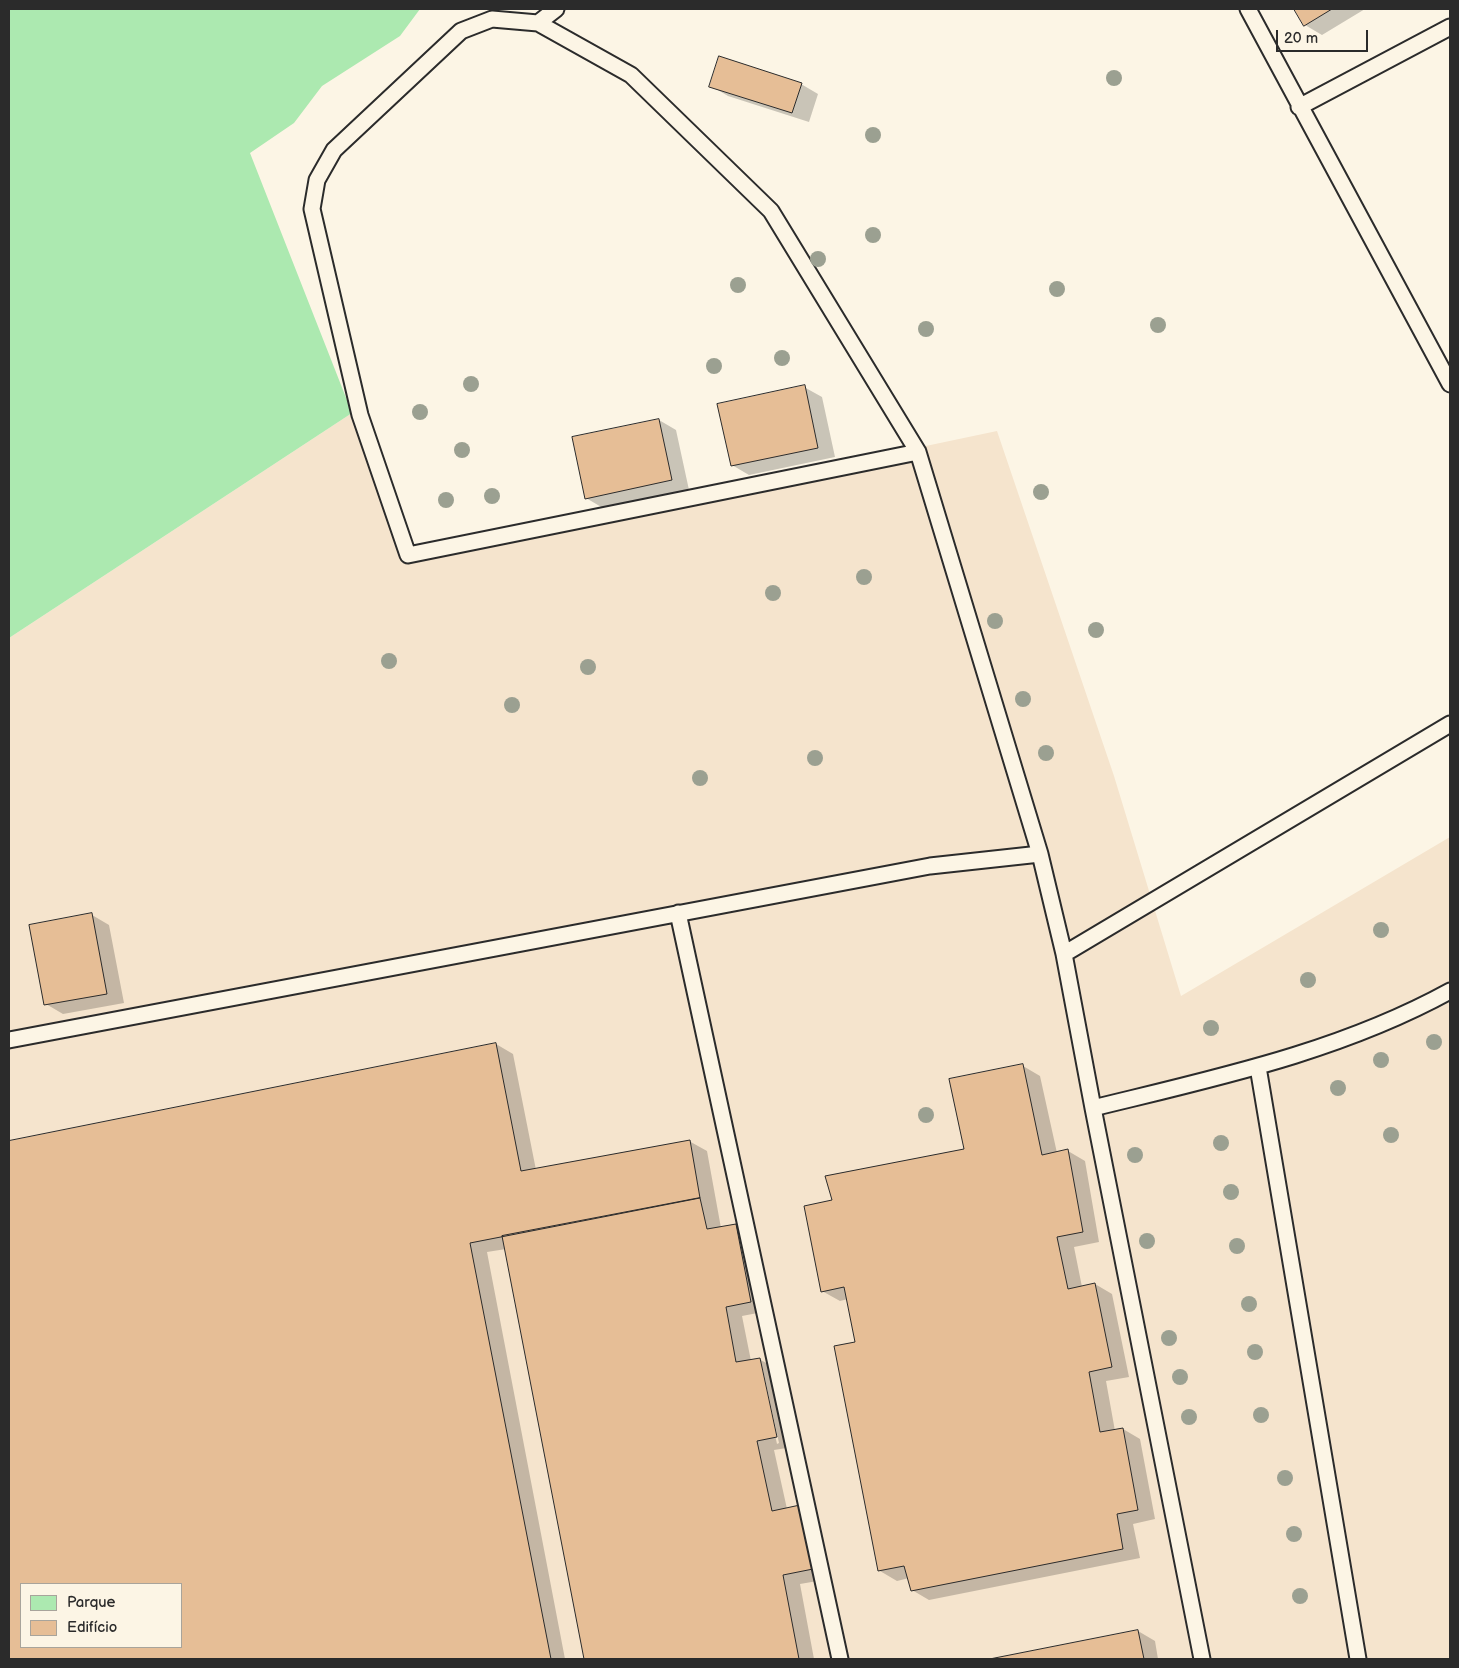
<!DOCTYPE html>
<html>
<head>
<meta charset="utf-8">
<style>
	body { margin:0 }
	#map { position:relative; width:1459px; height:1668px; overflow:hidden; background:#fcf5e5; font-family:"Balsamiq Sans",sans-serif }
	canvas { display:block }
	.frame { position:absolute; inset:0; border:10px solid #2b2b2b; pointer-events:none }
	.legend { position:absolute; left:20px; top:1583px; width:162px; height:65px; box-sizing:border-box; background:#fcf5e5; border:1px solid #a8a49b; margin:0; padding:6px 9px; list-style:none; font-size:15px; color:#2b2b2b }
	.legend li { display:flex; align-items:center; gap:10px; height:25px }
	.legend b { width:25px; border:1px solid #a8a49b }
	.scale { position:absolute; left:1276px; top:30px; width:92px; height:22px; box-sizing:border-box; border:2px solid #2b2b2b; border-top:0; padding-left:6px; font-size:15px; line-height:18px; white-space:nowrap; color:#2b2b2b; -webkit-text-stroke:4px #fcf5e5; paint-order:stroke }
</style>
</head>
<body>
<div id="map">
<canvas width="1459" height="1668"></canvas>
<div class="frame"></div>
<ul class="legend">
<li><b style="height:14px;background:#ace9b0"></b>Parque</li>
<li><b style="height:14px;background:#e6be96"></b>Edifício</li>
</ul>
<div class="scale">20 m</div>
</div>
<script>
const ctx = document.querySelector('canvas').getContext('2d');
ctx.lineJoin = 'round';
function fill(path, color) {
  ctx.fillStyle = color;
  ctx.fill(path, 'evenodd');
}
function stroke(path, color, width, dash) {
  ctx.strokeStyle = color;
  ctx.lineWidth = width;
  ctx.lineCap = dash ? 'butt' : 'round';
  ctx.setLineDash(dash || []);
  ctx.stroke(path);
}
fill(new Path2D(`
	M352,413L408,555L997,431L1114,776L1181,996L1450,837V1659H9V990L10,989L9,977V638ZM21,1584H181V1647H21Z`), '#f5e4cd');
fill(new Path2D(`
	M9,9H420L400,36L322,86L294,123L250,153L352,413L9,638Z`), '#ace9b0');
fill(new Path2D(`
	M1296,9H1365L1322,35L1305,25Z
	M801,84L818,94L809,122L728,96L711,86Z
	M804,387L822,397L835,457L749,475L732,465Z
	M659,420L676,430L689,490L603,508L586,498Z
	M92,915L109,925L124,1003L63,1014L46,1004Z
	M496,1044L513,1054L536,1170L689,1141L707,1151L721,1228L736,1225L753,1235L768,1311L742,1316L751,1361L759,1359L777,1369L793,1447L774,1450L787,1509L800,1507L817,1517L829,1579L800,1584L814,1659H585L506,1249L487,1252L565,1659H9V1142ZM761,1370H763L779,1443L777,1444ZM21,1584H181V1647H21Z
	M1023,1066L1040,1076L1057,1153L1068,1151L1085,1161L1099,1242L1074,1247L1082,1287L1095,1284L1112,1294L1129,1377L1106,1381L1115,1431L1123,1429L1140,1439L1155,1519L1133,1524L1140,1558L929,1600L912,1590L909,1578L897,1581L880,1571L857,1343L848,1299L840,1301L822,1291L833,1201L965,1150Z
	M1138,1631L1155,1641L1158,1659H996Z`), '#0003');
const building = new Path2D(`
	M1294,9H1332L1304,26Z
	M719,56L802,83L792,113L709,87Z
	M805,385L818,448L731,466L717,404Z
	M659,419L672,480L585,499L572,437Z
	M92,913L107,994L44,1005L29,925Z
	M496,1043L521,1171L690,1140L700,1198L470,1243L551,1659H9V1141ZM21,1584H181V1647H21Z
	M1023,1064L1042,1155L1068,1149L1083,1232L1057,1237L1068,1289L1095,1283L1112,1367L1089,1372L1100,1432L1123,1428L1138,1510L1117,1514L1123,1549L911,1591L904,1566L878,1571L834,1346L855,1342L844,1287L821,1292L804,1206L832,1200L825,1176L964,1149L949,1079Z
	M700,1198L707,1229L736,1224L751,1302L726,1307L736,1362L760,1358L777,1437L757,1441L772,1511L800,1505L813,1569L783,1575L799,1659H584L502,1236Z
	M1138,1630L1144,1659H990Z`);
fill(building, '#e6be96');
stroke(building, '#2b2b2b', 1);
const service = new Path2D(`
	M1248,9L1450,384
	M538,23L556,9
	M1299,107L1450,27
	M918,452L408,555L360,415L312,209L317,180L334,150L461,31L492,19L538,23L631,75L771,211L918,452L1040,854
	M678,913L840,1659
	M1064,954L1450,724
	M9,1040L930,866L1040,854L1064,954L1093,1108L1202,1659
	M1258,1067L1358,1659
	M1093,1108C1215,1078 1339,1052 1450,991`);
stroke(service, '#2b2b2b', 19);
stroke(service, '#fcf5e5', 15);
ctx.fillStyle = '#9ba091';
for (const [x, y] of [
	[1114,78],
	[873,135],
	[873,235],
	[818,259],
	[738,285],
	[1057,289],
	[1158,325],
	[926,329],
	[782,358],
	[714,366],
	[471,384],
	[420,412],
	[462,450],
	[1041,492],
	[492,496],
	[446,500],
	[864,577],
	[773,593],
	[995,621],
	[1096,630],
	[389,661],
	[588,667],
	[1023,699],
	[512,705],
	[1046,753],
	[815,758],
	[700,778],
	[1381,930],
	[1308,980],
	[1211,1028],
	[1434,1042],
	[1381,1060],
	[1338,1088],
	[926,1115],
	[1391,1135],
	[1221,1143],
	[1135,1155],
	[1231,1192],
	[1147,1241],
	[1237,1246],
	[1249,1304],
	[1169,1338],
	[1255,1352],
	[1180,1377],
	[1261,1415],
	[1189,1417],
	[1285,1478],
	[1294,1534],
	[1300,1596]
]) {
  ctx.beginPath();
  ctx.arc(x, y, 8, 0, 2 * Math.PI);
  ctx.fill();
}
</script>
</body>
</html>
